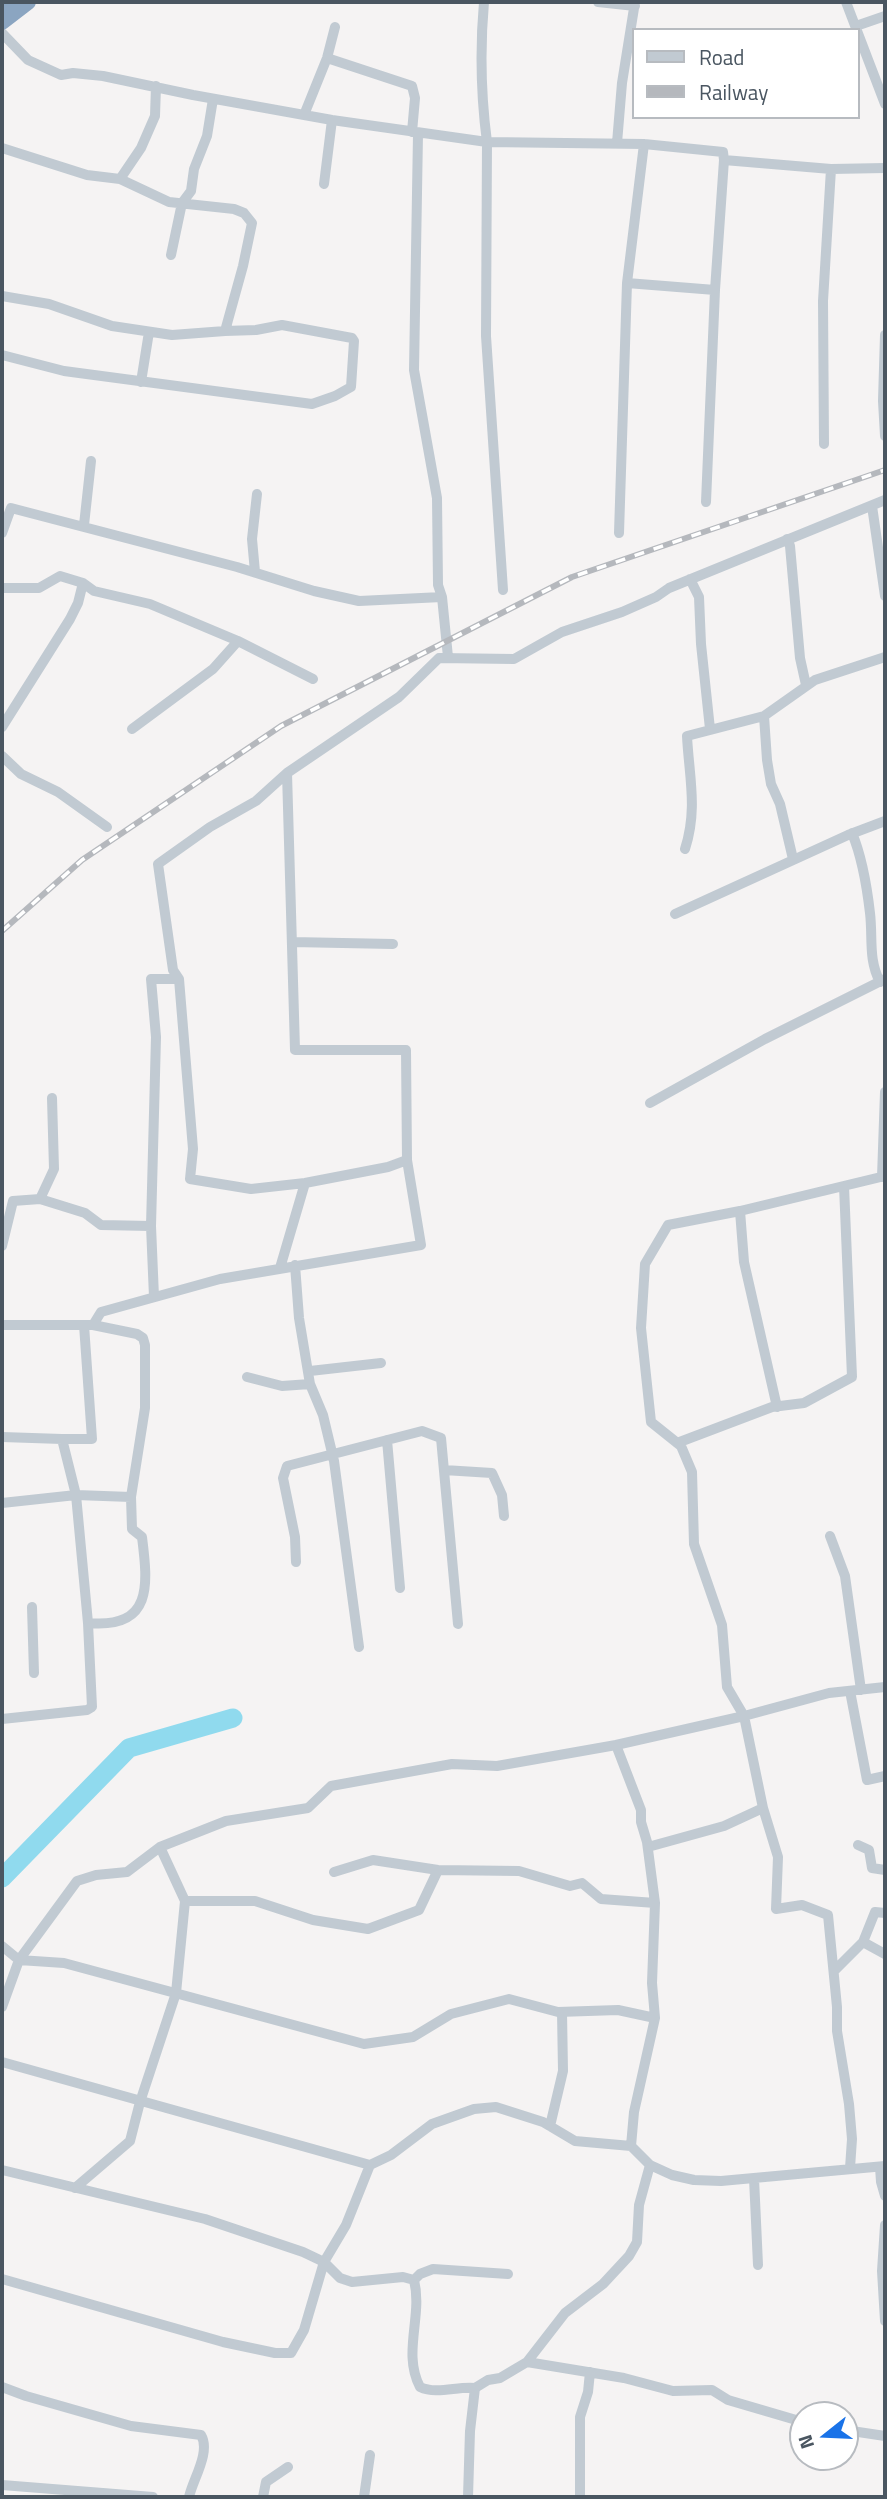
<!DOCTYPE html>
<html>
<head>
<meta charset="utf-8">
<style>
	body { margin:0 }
	#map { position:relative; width:887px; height:2499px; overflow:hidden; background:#f5f3f3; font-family:"Titillium Web",sans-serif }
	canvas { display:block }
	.frame { position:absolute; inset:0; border:4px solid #4a5661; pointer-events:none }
	.legend { position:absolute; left:632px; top:28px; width:228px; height:91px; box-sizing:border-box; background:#fff; border:2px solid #b7bbc0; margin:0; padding:9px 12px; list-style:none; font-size:21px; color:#4a5661 }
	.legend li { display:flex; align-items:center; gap:14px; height:35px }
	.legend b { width:35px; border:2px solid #b7bbc0 }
	.north { position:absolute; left:789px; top:2401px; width:70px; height:70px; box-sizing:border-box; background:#fff; border:2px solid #b7bbc0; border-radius:50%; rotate:252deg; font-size:19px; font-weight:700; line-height:28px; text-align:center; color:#4a5661 }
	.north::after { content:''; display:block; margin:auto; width:24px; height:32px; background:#1a73e8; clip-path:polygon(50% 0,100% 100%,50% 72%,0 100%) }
</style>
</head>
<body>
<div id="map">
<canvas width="887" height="2499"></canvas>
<div class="frame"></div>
<ul class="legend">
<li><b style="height:9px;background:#c1cad2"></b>Road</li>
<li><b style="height:9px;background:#b5b8bd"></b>Railway</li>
</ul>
<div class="north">N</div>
</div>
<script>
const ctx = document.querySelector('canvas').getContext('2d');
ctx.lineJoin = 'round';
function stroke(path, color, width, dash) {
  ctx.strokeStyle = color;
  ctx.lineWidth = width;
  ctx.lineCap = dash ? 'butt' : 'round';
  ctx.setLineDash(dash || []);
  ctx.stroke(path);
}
stroke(new Path2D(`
	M2,1878L129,1748L233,1718`), '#90daee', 19);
stroke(new Path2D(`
	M484,2C480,47 481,96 487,142L486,336L503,590
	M598,2L635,6
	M846,2L885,104
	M856,26L885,16
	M2,33L28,60L61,75L73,73L103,76L193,95L332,120L487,142L644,144L723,152L724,160L831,169L885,168
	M327,58L412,86L415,98L412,132
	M304,115L327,58L335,27
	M418,134L414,370L437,498L438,585L442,597L448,657
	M617,143L622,83L635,2
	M2,148L87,175L120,179L169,202L234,209L244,213L252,223L243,266L225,331L172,335L112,326L49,304L2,296
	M120,179L141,148L155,116L156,86
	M324,184L332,120
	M171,255L182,203L191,191L194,169L207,136L213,99
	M627,283L715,290
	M885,335L883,401L885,436
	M2,355L64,371L312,404L335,396L351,387L354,341L352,338L282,325L256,330L225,331
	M141,382L149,332
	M824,444L823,301L831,169
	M706,502L715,290L724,160
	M872,506L885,596
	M84,525L91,461
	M2,533L11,508L237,567L314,591L359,601L442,597
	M619,533L627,283L644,144
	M787,539L790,546L800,658L806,685
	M255,572L252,539L257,494
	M690,579L699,597L701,644L710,729
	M2,588H39L60,576L83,583L94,591L150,604L238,641L313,679
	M764,716L767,760L771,784L780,804L793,859
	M2,727L70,619L78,603L83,583
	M132,729L213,669L238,641
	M2,756L21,774L58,792L107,827
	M287,773L256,801L210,827L158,864L173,970L179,979L193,1149L190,1179L251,1189L305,1183L388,1167L407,1160L406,1050H295L287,773L399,697L439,658L514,659L562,632L622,612L656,597L669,588L885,500
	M852,833C862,857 867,887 870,913C873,938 868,959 880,982
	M685,849C698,809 689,776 687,736L764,716L815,680L885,657
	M675,914L848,835L885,821
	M292,942L393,944
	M650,1103L765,1039L885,979
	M882,1177L885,1092
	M40,1199L85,1213L101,1225L151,1226
	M740,1211L744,1262L777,1407
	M2,1246L13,1201L40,1199L54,1169L52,1098
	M295,1265L299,1318L310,1384L323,1415L334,1461L359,1647
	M280,1268L305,1183
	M154,1297L151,1226L156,1037L151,979H179
	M2,1325H93L101,1312L220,1279L421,1245L407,1160
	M310,1371L381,1363
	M247,1377L282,1386L310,1384
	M2,1437L62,1439L76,1495L88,1623L92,1707L87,1710L2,1719
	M62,1439H92L84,1325
	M387,1440L400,1588
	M677,1443L772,1407L804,1403L852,1377L844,1186
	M444,1470L492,1473L502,1495L504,1516
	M2,1503L76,1495L131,1497
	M830,1536L845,1576L861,1690
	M296,1562L295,1537L283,1478L287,1466L422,1431L441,1438L458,1624
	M32,1607L34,1673
	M88,1623C153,1629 148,1585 142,1537L132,1529L131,1497L145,1408V1345L143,1338L137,1334L93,1325
	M850,1691L867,1780L885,1776
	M616,1745L744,1716L829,1693L885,1687
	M858,1845L869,1850L872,1868L885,1870
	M648,1847L724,1826L763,1808
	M334,1872L373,1860L438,1870L519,1871L570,1886L582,1883L601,1899L655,1903
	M185,1901H255L313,1920L368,1929L419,1910L438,1870
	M863,1942L885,1954
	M2,1946L19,1960L64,1963L364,2044L413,2037L451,2014L509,1999L558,2012L618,2010L655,2018
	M834,1971L863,1942L875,1912L885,1913
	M2,2007L19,1960L77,1881L96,1875L127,1872L160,1847L226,1821L308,1808L331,1786L452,1764L497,1766L616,1745L641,1810V1822L647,1842L655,1903L652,1983L655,2018L634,2112L631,2146
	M2,2062L370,2165
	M550,2126L563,2071L562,2012
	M880,2167L881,2182L885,2196
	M850,2168L852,2139L849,2104L837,2031V2007L828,1915L802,1905L776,1909L778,1857L763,1808L744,1716L727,1687L722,1625L694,1544L692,1472L681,1446L651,1422L641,1328L645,1264L668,1225L740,1211L885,1176
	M2,2170L205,2219L303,2252L324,2262L340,2278L352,2282L403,2277L414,2280
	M754,2178L758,2265
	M75,2188L130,2141L140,2102L176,1993L185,1901L160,1847
	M885,2225L882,2271L885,2321
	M2,2279L223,2342L275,2353H291L304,2330L324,2262L346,2225L370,2165L391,2155L432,2124L474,2109L496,2107L543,2122L575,2141L631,2146L650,2165L672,2175L694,2180L721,2181L885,2166
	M414,2280C423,2316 402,2353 420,2387C437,2395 457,2386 475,2388
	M414,2280L420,2274L433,2269L508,2274
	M527,2362L624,2378L673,2391L712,2390L728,2400L803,2422
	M2,2387L26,2396L131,2426L201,2435C211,2452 193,2479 189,2497
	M845,2430L885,2436
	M2,2485L153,2497
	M263,2497L266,2482L288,2467
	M364,2497L370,2455
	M468,2497L470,2431L475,2388L488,2380L500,2378L527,2362L565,2313L603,2284L629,2256L637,2242L639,2205L650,2165
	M580,2497V2417L588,2392L590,2372`), '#c1cad2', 10);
stroke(new Path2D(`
	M2,5L7,2
	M2,22L28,2`), '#8ba5c1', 16);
const rail = new Path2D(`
	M2,931L82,860L281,726L572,577L885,470`);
stroke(rail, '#b5b8bd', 6);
stroke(rail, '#fff', 3.5, [10]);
</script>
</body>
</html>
